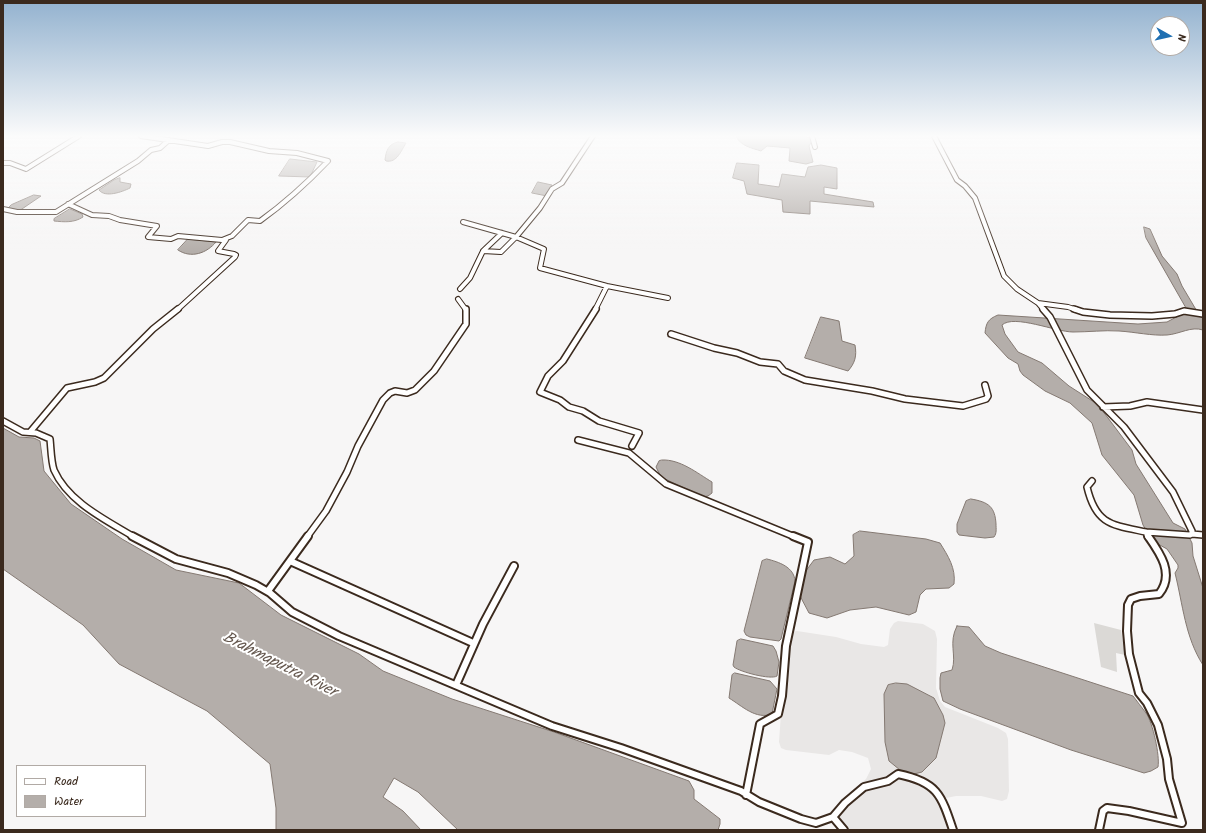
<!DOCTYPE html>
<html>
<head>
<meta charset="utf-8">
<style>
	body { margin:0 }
	#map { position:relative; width:1206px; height:833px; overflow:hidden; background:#f7f6f6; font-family:Kalam,sans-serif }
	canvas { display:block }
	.frame { position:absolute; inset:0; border:4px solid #3b2a1e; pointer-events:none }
	.legend { position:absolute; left:16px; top:765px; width:130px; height:52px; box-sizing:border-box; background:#fff; border:1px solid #b1aaa5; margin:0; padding:5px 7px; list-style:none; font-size:12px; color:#3b2a1e }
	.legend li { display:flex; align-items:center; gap:8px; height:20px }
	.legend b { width:20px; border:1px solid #b1aaa5 }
	.north { position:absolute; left:1150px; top:16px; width:40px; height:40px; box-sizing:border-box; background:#fff; border:1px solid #b1aaa5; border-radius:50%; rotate:98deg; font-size:11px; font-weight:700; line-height:16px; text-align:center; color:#3b2a1e }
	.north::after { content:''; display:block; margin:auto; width:14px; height:18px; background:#1f6fb2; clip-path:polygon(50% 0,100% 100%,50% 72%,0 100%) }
</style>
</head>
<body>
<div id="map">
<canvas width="1206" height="833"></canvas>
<div class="frame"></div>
<ul class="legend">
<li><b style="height:5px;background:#fff"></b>Road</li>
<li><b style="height:11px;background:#b4aeaa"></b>Water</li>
</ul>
<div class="north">N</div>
</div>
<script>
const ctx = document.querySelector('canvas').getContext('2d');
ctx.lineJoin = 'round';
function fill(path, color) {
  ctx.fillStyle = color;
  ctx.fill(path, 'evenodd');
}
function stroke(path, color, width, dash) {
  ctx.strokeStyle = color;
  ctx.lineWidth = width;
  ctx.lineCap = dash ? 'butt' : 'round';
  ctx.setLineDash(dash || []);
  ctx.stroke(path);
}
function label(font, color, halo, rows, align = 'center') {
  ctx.font = font + ' Kalam,sans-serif';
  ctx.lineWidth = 4;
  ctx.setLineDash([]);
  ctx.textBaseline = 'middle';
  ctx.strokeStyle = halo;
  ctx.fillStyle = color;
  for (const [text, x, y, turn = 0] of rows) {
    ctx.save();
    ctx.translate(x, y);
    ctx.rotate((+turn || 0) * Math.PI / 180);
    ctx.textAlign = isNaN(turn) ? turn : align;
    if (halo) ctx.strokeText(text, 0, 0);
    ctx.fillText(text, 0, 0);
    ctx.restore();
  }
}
fill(new Path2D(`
	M898,621L923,624L935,631L937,639L936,688L940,701L945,707L998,728L1006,733L1008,739L1009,791L1007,799L1002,801L981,796H956L946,798L941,807L948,830H838L837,806L841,800L866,779L871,769L868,758L852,752L839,750L829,755L786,750L781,748L779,742L783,685L789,632L797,631L836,637L861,644L884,647L888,645L890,629L894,623Z`), '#e9e7e6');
fill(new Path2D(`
	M1094,623L1121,630L1125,655L1116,653L1117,672L1101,667Z`), '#dbd9d6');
const water = new Path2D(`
	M736,136H804L810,138L812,141L809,146L813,162L806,164L789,161L790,148L767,146L761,151C752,148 740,146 736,136Z
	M398,142L406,143C401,151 397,163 386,161L385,160C386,151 388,144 398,142Z
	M290,159L317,162L310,177L279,176Z
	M737,163L759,165L758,184L779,187L782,174L805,177L808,167L821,165L837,168V189L824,187V194L873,202L874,207L810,201V214L783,212L782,200L747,194L744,181L733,178Z
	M120,178V182L131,184L130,188C122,192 105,198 99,190L114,180Z
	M538,182L552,185L547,196L532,193Z
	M34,195L41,196L19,211L8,208L11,205Z
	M70,209L82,214L83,217C74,223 64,222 54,221V219Z
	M1144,227L1150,229L1162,256L1177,274L1182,286L1198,313L1203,318V330C1191,326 1180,334 1167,335C1152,336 1135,332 1119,331C1104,330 1089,332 1073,332C1056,332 1014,314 1002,325L1005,334L1018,352L1042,363L1069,386L1094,402L1105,414L1132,450L1136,464L1173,523L1185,529L1192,543L1193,556L1203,588V665C1185,637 1183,605 1175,573L1178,568V565L1167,549L1158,544L1150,537L1143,525L1134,495L1102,455L1092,423L1070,403L1045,391L1023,375L1020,371L1018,364L1008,358L985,333C986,323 988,319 998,315L1138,324L1167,322L1186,312V308L1146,238Z
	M188,239L216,242C207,253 191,259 178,250Z
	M821,317L839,321L842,341L855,345C857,356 855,363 848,371L805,358Z
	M3,428L19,437L34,438L40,441L44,471L71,504L122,539L176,570L239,583L281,615L359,654L383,671L452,699L554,732L689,781L694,790V799L720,819V824L718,830H458L418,792L394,778L383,797L403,811L421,830H276V808L270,764L207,711L119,664L83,625L3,569Z
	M662,460C680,459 697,473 712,482V493L708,496L703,497L661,477L656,467L659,461Z
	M971,499C989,502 995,507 996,524C996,529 997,533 994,537L985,538L959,535L957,532V524L966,501Z
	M860,531L926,539L940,543C948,556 956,568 954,584L949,588L926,589L920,595L916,612L909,615L876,607L850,610L827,618L809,613L799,594L805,572L814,560L830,557L845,564L854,556L853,535Z
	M767,559C779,562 794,567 795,581L781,639L779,641L750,637L746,635L744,631L762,561Z
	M957,626L969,627L985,646L1001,653L1133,696C1137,702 1142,707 1146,713C1153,723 1160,756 1158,767L1151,771L1144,773L1071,750L960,709L943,701L940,689V678L941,673L952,670C957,655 948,643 957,626Z
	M741,639L773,646L776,651L779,662L777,676C771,680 740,672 734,667L733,665L737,641Z
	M735,673L770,681L777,689L772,714C756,720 742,706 729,698L732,675Z
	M896,683L907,684L934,698L943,715L945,723L936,758L922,772L914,774L900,770L889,761L885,742L884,694L888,685Z`);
fill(water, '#b4aeaa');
stroke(water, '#847972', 1);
const minorFar2 = new Path2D(`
	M812,136L815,147
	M934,136L957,180L965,186L975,198L1004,276L1017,289L1038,303L1044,310
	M3,163H10L26,169L79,136
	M68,204L92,215L109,216L120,220L157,226L148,237L171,239L178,236L222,240L232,236L248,220L260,221C285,203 307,183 328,161L297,153L269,151L230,142H222L208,146L141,136
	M3,209L17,212H56L138,161L151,150L160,148L169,140
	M463,222L516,237L544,249L540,268L607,286L668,298
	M483,251L502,233
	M460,289L470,278L483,251L501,252L516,237L540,208L552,189L562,183L593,136
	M458,299L466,310
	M1038,303L1068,307L1077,310
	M177,310L235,257L236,255L234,254L218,251L226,240
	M595,310L607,286`);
const minorFar1 = new Path2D(`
	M596,309L563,361L548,376L540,392L560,400L569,407L583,411L599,421L639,433L632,446
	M1043,309L1050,317L1087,390L1124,427L1173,492L1192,531V534L1190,535L1146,532L1148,537
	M1074,309L1083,312L1110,315L1152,316L1175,314L1184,311L1203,314
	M671,334L714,348L737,353L760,362L778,364L784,371L805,380L872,391L905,399L963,406L986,399L988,396L985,385
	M1103,407L1130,406L1147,402L1203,410
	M3,421L23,432L36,433L50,439C51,448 51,461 54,470C68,502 106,520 134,537
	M30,432L67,388L95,382L104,378L153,329L178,309
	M578,440L629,453L666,484L795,537
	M1092,481L1087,487C1096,525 1112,525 1146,532
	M1192,534L1203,535
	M307,537L326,511L347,472L358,446L383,400L390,393L395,391L407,393L415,390L434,371L466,324V309`);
const minor = new Path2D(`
	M132,536L176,559L228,573L256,585L270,593L292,612L339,636L552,726L621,748L741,791L759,802L801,819L816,823L833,817L845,803L864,787L888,781L898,774C937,782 941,794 953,830
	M290,561L473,643
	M268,591L308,536
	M456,685L483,624L514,566
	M746,795L760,724L778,714L782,696L786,646L808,542L793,536
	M833,817L844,830
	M1099,830L1103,811L1107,808L1129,811L1182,823L1169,779L1167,759L1158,725L1147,703L1139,693L1129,654L1127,631L1128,605L1131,599L1140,596L1159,594C1175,574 1160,553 1148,536`);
stroke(minorFar2, '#3b2a1e', 6);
stroke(minorFar1, '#3b2a1e', 8);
stroke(minor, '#3b2a1e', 10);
stroke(minorFar2, '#fff', 4);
stroke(minorFar1, '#fff', 5);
stroke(minor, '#fff', 6);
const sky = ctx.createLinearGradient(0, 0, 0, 252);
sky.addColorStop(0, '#93b2cf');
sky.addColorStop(0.54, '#fbfbfb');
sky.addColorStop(1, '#fbfbfb00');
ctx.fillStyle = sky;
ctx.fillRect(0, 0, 1206, 252);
label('italic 16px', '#65584f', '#fff', [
	["Brahmaputra River",279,666,27]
]);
</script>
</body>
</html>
